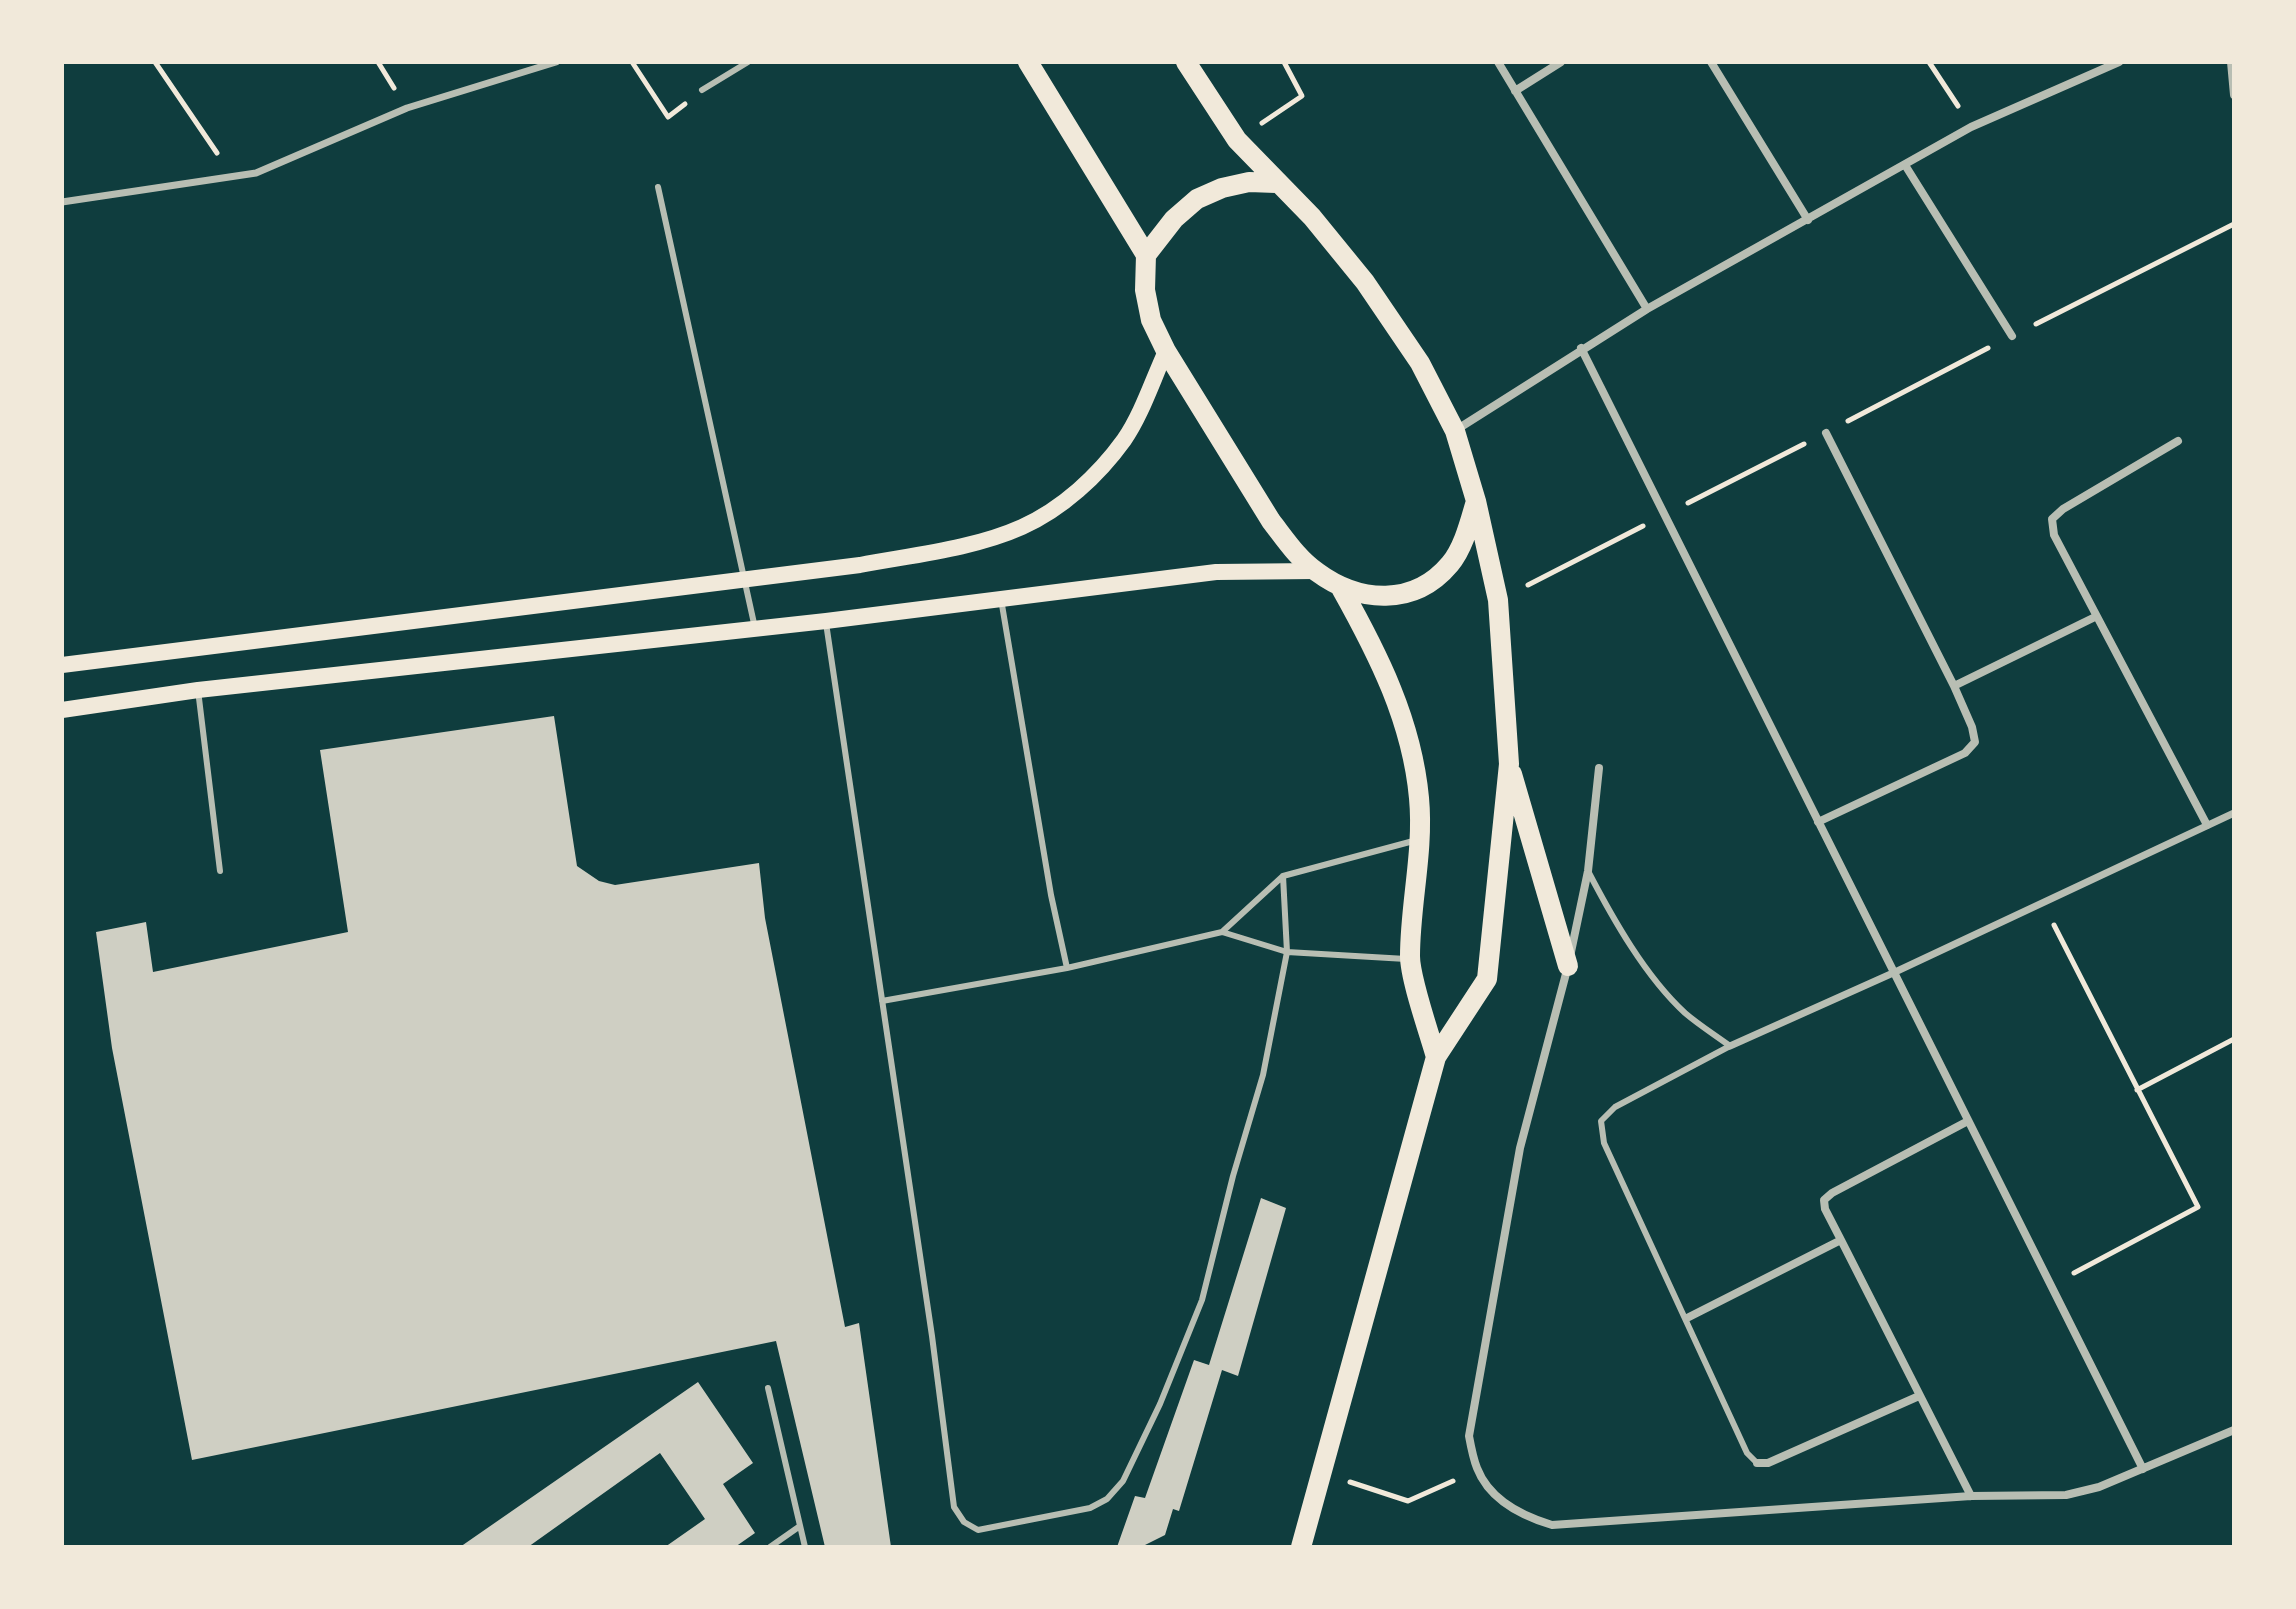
<!DOCTYPE html>
<html>
<head>
<meta charset="utf-8">
<style>
	body { margin:0 }
	#map { position:relative; width:2296px; height:1609px; overflow:hidden; background:#0f3d3e; font-family:"IBM Plex Sans",sans-serif }
	canvas { display:block }
	.frame { position:absolute; inset:0; border:64px solid #f1e9da; pointer-events:none }
</style>
</head>
<body>
<div id="map">
<canvas width="2296" height="1609"></canvas>
<div class="frame"></div>
</div>
<script>
const ctx = document.querySelector('canvas').getContext('2d');
ctx.lineJoin = 'round';
function fill(path, color) {
  ctx.fillStyle = color;
  ctx.fill(path, 'evenodd');
}
function stroke(path, color, width, dash) {
  ctx.strokeStyle = color;
  ctx.lineWidth = width;
  ctx.lineCap = dash ? 'butt' : 'round';
  ctx.setLineDash(dash || []);
  ctx.stroke(path);
}
fill(new Path2D(`
	M554,716L577,866L599,881L615,885L759,863L765,918L845,1327L859,1323L891,1547H825L776,1341L192,1460L112,1048L96,932L146,922L153,972L348,932L320,750Z
	M1261,1198L1286,1208L1238,1376L1222,1370L1179,1511L1173,1509L1165,1535L1141,1547H1117L1135,1496L1145,1498L1194,1360L1209,1365Z
	M698,1382L753,1463L723,1484L755,1533L735,1547H665L705,1519L660,1453L528,1547H460Z`), '#cfcfc3');
stroke(new Path2D(`
	M155,62L217,153
	M378,62L394,88
	M632,62L668,117L685,104
	M1929,62L1958,106
	M1262,123L1302,96L1284,62
	M2036,324L2234,224
	M1848,421L1988,348
	M1688,503L1804,444
	M1528,585L1643,526
	M2054,925L2198,1207L2074,1273
	M2137,1090L2234,1039
	M1350,1482L1408,1501L1453,1481`), '#f1e9da', 5);
stroke(new Path2D(`
	M702,90L748,62
	M658,187L755,628
	M1001,599L1051,895L1067,968
	M826,623L932,1336L954,1507L964,1522L978,1530L1090,1508L1107,1499L1123,1481L1160,1404L1202,1300L1233,1176L1263,1075L1287,952L1283,876
	M198,690L220,871
	M1588,871C1613,919 1645,976 1685,1013C1699,1025 1715,1035 1730,1046L1615,1107L1601,1121L1604,1143L1747,1453L1757,1463
	M1222,932L1287,952L1406,959
	M882,1001L1067,968L1222,932L1283,876L1417,840
	M768,1388L805,1547
	M770,1547L800,1526`), '#b8beb3', 6);
stroke(new Path2D(`
	M62,202L256,173L407,108L556,62
	M1730,1046L1893,973L2234,813`), '#b8beb3', 7);
stroke(new Path2D(`
	M1498,62L1647,309
	M1711,62L1808,220
	M2231,62L2234,95
	M1515,91L1561,62
	M1905,165L2012,336
	M1581,348L2143,1469
	M1456,430L1647,309L1971,127L2119,62
	M2178,441L2063,509L2052,519L2054,535L2207,825
	M1954,686L2095,617
	M1818,822L1965,753L1975,742L1972,727L1954,686L1826,433
	M1571,952L1588,871L1599,768
	M1568,966L1520,1148L1469,1436C1471,1447 1473,1458 1477,1468C1489,1499 1522,1516 1552,1525L1971,1496L2066,1495L2099,1487L2234,1430
	M1968,1121L1832,1193L1824,1200L1825,1209L1841,1240L1971,1496
	M1687,1318L1841,1240
	M1757,1463H1768L1919,1396`), '#b8beb3', 8);
stroke(new Path2D(`
	M62,665L860,565C912,555 973,549 1022,527C1062,509 1098,476 1124,440C1142,414 1153,379 1166,351
	M62,710L198,690L826,621L1216,572L1315,571`), '#f1e9da', 16);
stroke(new Path2D(`
	M1028,62L1146,255
	M1186,62L1237,140L1312,217L1365,282L1420,363L1455,431L1476,501L1498,600L1509,764L1487,979L1436,1057L1301,1547
	M1276,183L1249,182L1222,188L1197,199L1174,219L1146,255L1145,290L1151,320L1166,351L1271,521C1285,539 1298,559 1317,572C1359,603 1414,607 1450,564C1464,547 1470,521 1476,501
	M1341,588C1378,654 1412,721 1419,798C1424,851 1410,904 1410,956C1410,979 1429,1032 1436,1057
	M1512,774L1568,966`), '#f1e9da', 20);
</script>
</body>
</html>
